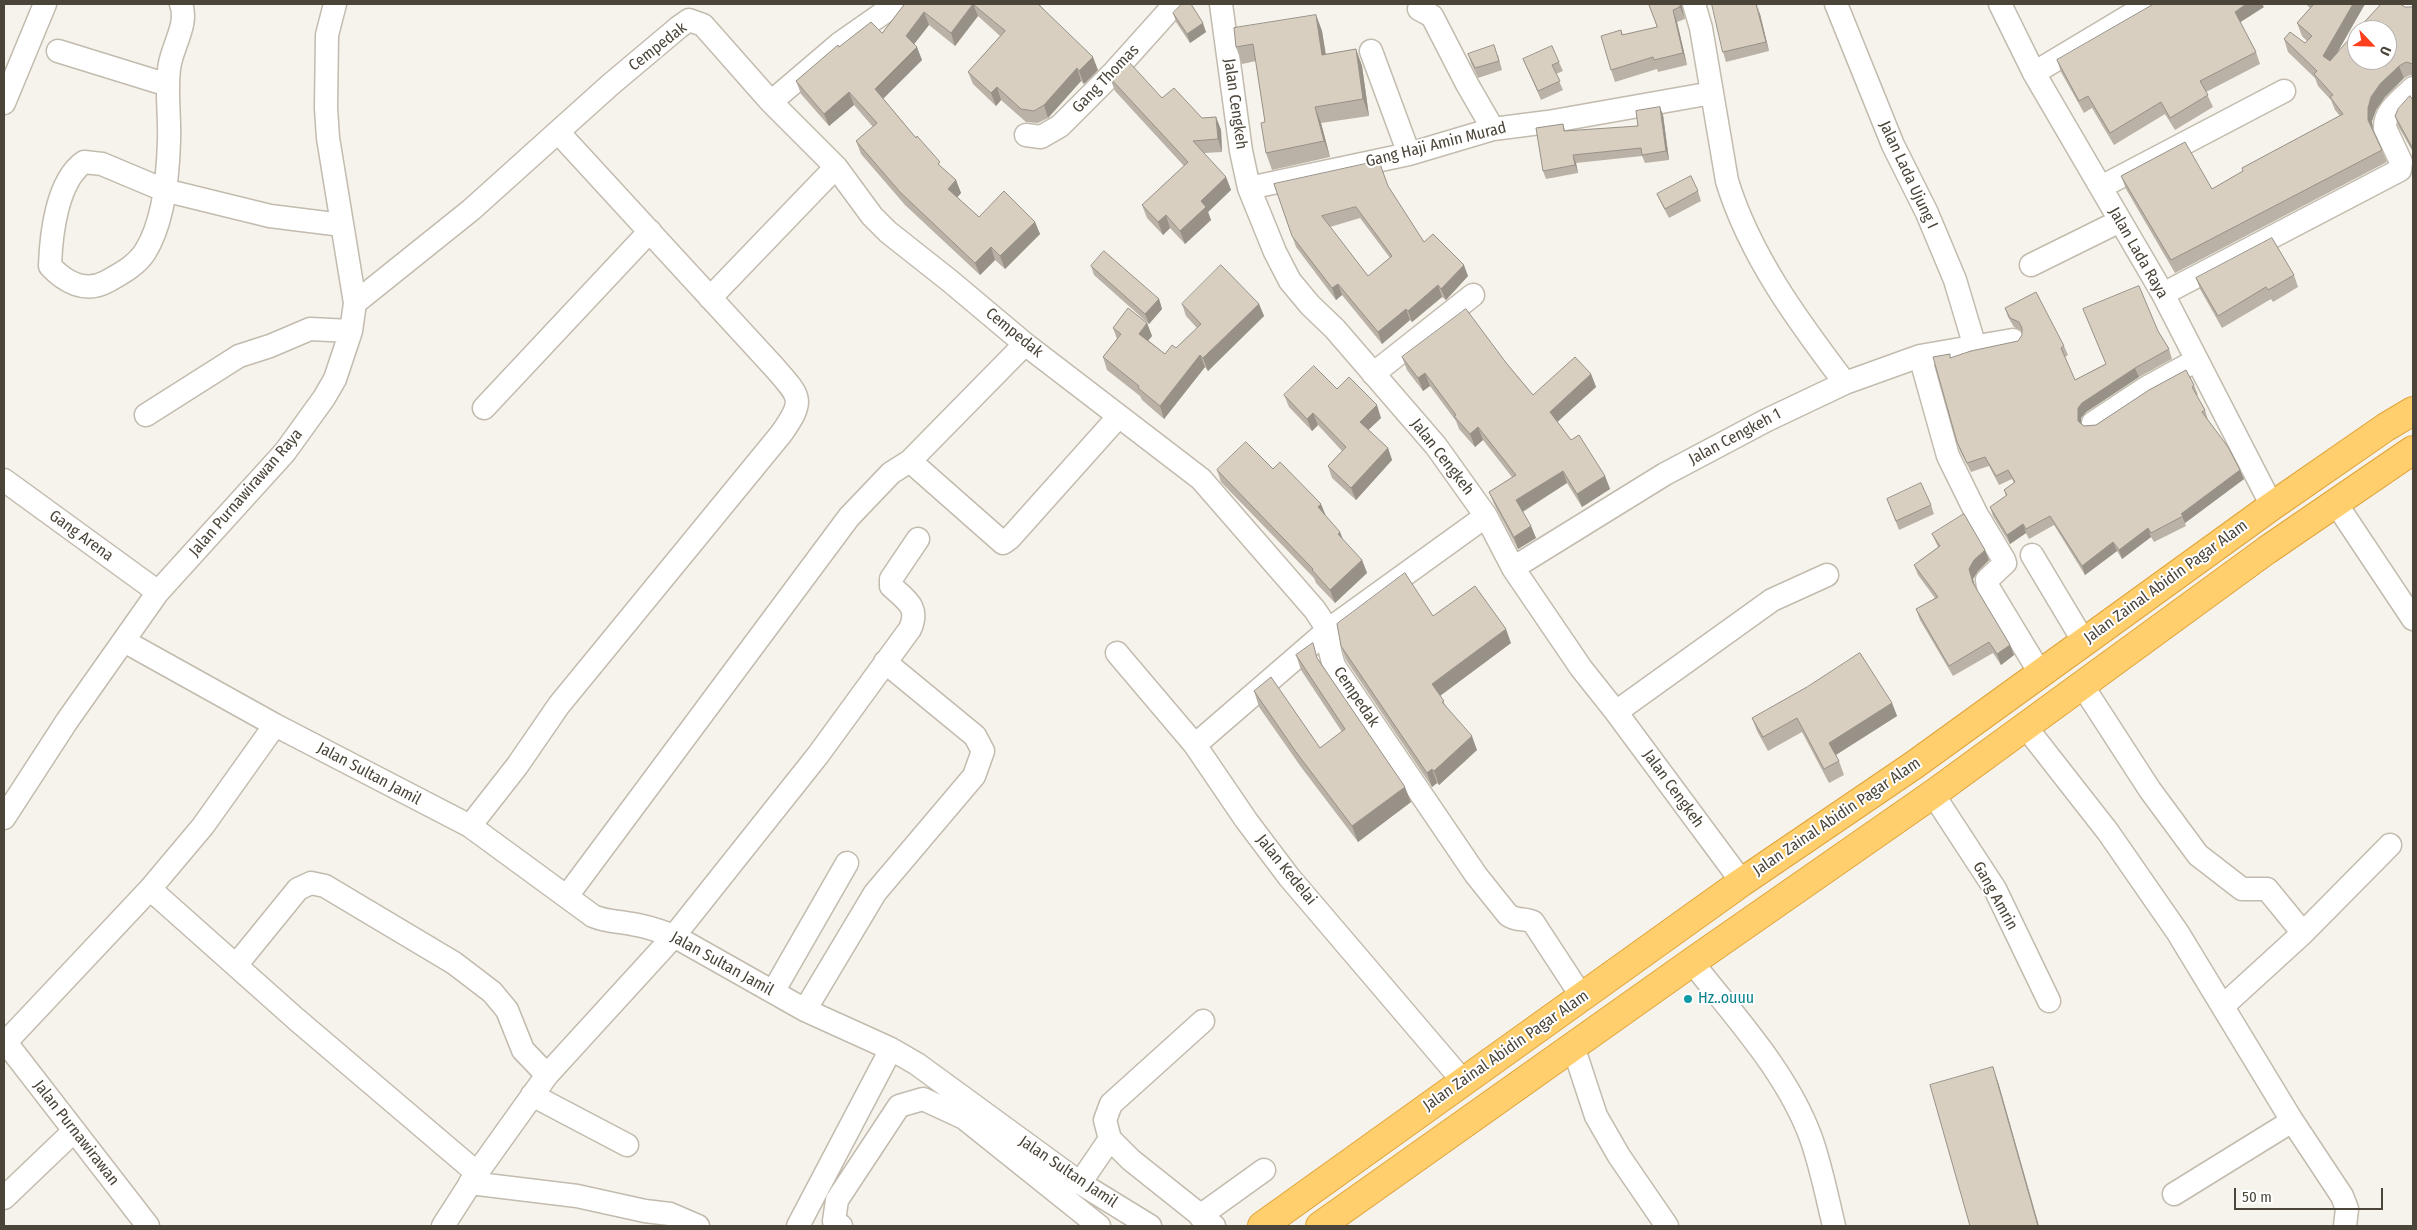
<!DOCTYPE html>
<html>
<head>
<meta charset="utf-8">
<style>
	body { margin:0 }
	#map { position:relative; width:2417px; height:1230px; overflow:hidden; background:#f6f3ec; font-family:"Fira Sans Condensed",sans-serif }
	canvas { display:block }
	.frame { position:absolute; inset:0; border:5px solid #4b4439; pointer-events:none }
	.north { position:absolute; left:2347px; top:20px; width:50px; height:50px; box-sizing:border-box; background:#fff; border:1px solid #b7b4b0; border-radius:50%; rotate:114deg; font-size:14px; font-weight:700; line-height:20px; text-align:center; color:#4b4439 }
	.north::after { content:''; display:block; margin:auto; width:18px; height:22px; background:#fc3f1d; clip-path:polygon(50% 0,100% 100%,50% 72%,0 100%) }
	.scale { position:absolute; left:2234px; top:1188px; width:149px; height:22px; box-sizing:border-box; border:2px solid #4b4439; border-top:0; padding-left:6px; font-size:15px; line-height:18px; white-space:nowrap; color:#4b4439; -webkit-text-stroke:4px #fff; paint-order:stroke }
</style>
</head>
<body>
<div id="map">
<canvas width="2417" height="1230"></canvas>
<div class="frame"></div>
<div class="north">U</div>
<div class="scale">50 m</div>
</div>
<script>
const ctx = document.querySelector('canvas').getContext('2d');
ctx.lineJoin = 'round';
function stroke(path, color, width, dash) {
  ctx.strokeStyle = color;
  ctx.lineWidth = width;
  ctx.lineCap = dash ? 'butt' : 'round';
  ctx.setLineDash(dash || []);
  ctx.stroke(path);
}
function fill(path, color) {
  ctx.fillStyle = color;
  ctx.fill(path, 'evenodd');
}
function label(font, color, halo, rows, align = 'center') {
  ctx.font = font + ' "Fira Sans Condensed",sans-serif';
  ctx.lineWidth = 4;
  ctx.setLineDash([]);
  ctx.textBaseline = 'middle';
  ctx.strokeStyle = halo;
  ctx.fillStyle = color;
  for (const [text, x, y, turn = 0] of rows) {
    ctx.save();
    ctx.translate(x, y);
    ctx.rotate((+turn || 0) * Math.PI / 180);
    ctx.textAlign = isNaN(turn) ? turn : align;
    if (halo) ctx.strokeText(text, 0, 0);
    ctx.fillText(text, 0, 0);
    ctx.restore();
  }
}
const minor = new Path2D(`
	M181,4C189,24 171,48 169,69C166,93 170,117 169,141C168,176 164,222 145,252C136,266 120,274 106,282C85,293 65,282 50,266C51,234 57,181 84,162L102,164L164,190L270,216L342,225
	M1221,4L1241,151L1249,188L1275,252L1290,281L1310,305L1335,329L1436,446L1486,516L1513,568L1581,668L1616,712L1742,882
	M1694,4L1701,28L1727,181C1750,256 1798,321 1845,383
	M1836,4L1893,145L1927,213L1955,280L1975,347
	M2000,4L2034,73L2163,294L2272,506
	M2410,4L2413,7
	M1419,9L1432,16L1467,84L1493,129
	M58,51L168,85
	M1371,51L1409,154
	M2034,73L2149,4
	M771,102L839,44L896,4
	M4,103L45,4
	M1026,135L1041,137L1060,126L1113,73L1175,4
	M2101,187L2284,91
	M1249,188L1409,154L1493,129L1548,122L1712,93
	M2031,265L2120,221
	M2163,294L2400,170L2401,162L2385,128C2384,111 2402,99 2413,88
	M710,298L836,167
	M355,303L471,210L610,85L679,27L689,20L703,25L771,102L836,167L872,216L888,232L950,281L1025,344L1201,479L1315,610L1328,630L1330,651L1334,666L1476,875L1508,915C1516,921 1525,918 1533,922L1582,997
	M1920,356L1948,456L1977,515L2004,560L2005,563L1987,580L1988,587L2040,673
	M1373,374L1473,295
	M484,408L650,231
	M146,415L239,356L270,346L310,329L351,331
	M2093,423L2146,388L2197,360
	M910,461L1003,543L1010,538L1119,416
	M4,480L158,592
	M2335,502L2413,619
	M2032,555L2084,642
	M1513,568L1665,474L1767,420L1845,383L1920,356L2013,340
	M124,641L275,725L470,826L593,916C607,922 618,921 632,924C647,926 660,931 674,936L805,1010L891,1049L917,1064L1080,1183L1150,1226
	M1117,653L1195,745L1246,820L1289,877L1463,1081
	M2082,685L2150,790L2198,855L2242,889H2267L2303,933
	M1616,712L1772,600L1827,575
	M2025,726L2108,832L2178,933L2291,1119L2342,1196L2347,1209L2345,1226
	M1195,745L1328,630L1486,516
	M1933,794L1995,889L2049,1001
	M4,818L67,721L158,592L285,452L324,398L335,379L351,331L355,303L328,138L326,108L327,35L335,4
	M470,826L517,766L559,705L781,434C806,399 800,397 774,367L558,132
	M150,889L296,1019L477,1173
	M567,896L849,517L891,473L910,461L1025,344
	M1692,962C1734,1016 1787,1072 1811,1138C1821,1166 1827,1197 1834,1226
	M237,964L298,889L311,883L325,886L454,963L492,992L507,1010L523,1050L547,1075
	M773,992L847,863
	M2223,1006L2303,933L2390,845
	M805,1010L875,893L974,776L983,751L975,736L885,662
	M4,1040L148,1226
	M6,1042L150,889L203,826L275,725
	M1573,1046L1596,1116L1619,1156L1667,1226
	M532,1095L627,1145
	M1110,1139L1105,1120L1111,1104L1203,1021
	M470,1183L577,1196L645,1211L670,1214L698,1226
	M1080,1183L1110,1139L1131,1160L1214,1226
	M2174,1194L2284,1126L2291,1119
	M4,1198L74,1131
	M1200,1216L1264,1170
	M443,1226L477,1173L547,1075L674,936L818,755L910,629C920,607 906,600 891,586V579L918,539
	M798,1226L891,1049
	M841,1226L834,1221L837,1200L899,1106L923,1099L964,1118L1099,1226`);
const highway = new Path2D(`
	M1262,1226L1742,882L1914,765L2272,506L2386,427L2413,411
	M1320,1226L1692,962L1933,794L2267,550L2413,450`);
stroke(minor, '#c2bbae', 25);
stroke(highway, '#e0a43c', 30);
stroke(minor, '#fff', 22);
stroke(highway, '#ffcf6e', 28);
fill(new Path2D(`
	M905,4H1039L1098,70L1084,84L1081,81L1048,118L1038,123L1026,122L1001,100L996,106L973,84L968,72L1000,36L978,16L955,46L929,25L914,44L922,60L883,98L916,138L942,168L956,180L961,193L957,197L979,217L1035,222L1040,234L1005,269L995,260L980,275L905,205L861,154L856,141L873,127L854,105L829,126L801,94L796,81L839,47L882,33Z
	M1649,4H1681L1685,19L1677,22L1687,65L1658,72L1657,69L1615,82L1611,70L1621,30L1623,35L1657,27Z
	M2306,4H2365L2336,53L2405,7H2411L2413,6V76L2410,75L2404,78L2385,97L2376,110L2372,121L2373,130L2382,150L2387,162L2175,273L2126,189L2121,176L2212,189L2243,171L2242,168L2340,116L2335,110L2331,100L2318,86L2315,78L2288,52L2284,39L2305,43L2307,41L2302,36L2297,23L2310,8Z
	M2264,7L2240,22L2256,52L2260,64L2206,92L2213,107L2175,130L2165,114L2114,145L2092,108L2084,113L2061,72L2057,60Z
	M1173,13L1206,32L1190,43L1176,22Z
	M1760,14L1769,51L1726,62L1723,52Z
	M1316,15L1322,31L1326,54L1356,49L1362,66L1369,116L1321,123L1330,157L1272,170L1266,153L1265,122L1256,61L1242,64L1236,47Z
	M1468,54L1498,55L1502,70L1478,78L1471,63Z
	M1523,59L1559,62L1563,71L1556,74L1563,90L1541,100Z
	M1110,78L1162,98L1202,118L1216,117L1221,130L1222,152L1204,153L1226,177L1231,190L1208,212L1211,220L1185,244L1170,228L1163,235L1147,218L1142,205L1184,166L1115,91Z
	M2413,100V152L2398,126L2395,116Z
	M1663,115L1669,160L1645,163L1642,156L1576,163L1578,173L1546,179L1543,171L1563,124L1565,131L1638,126Z
	M1274,184L1388,187L1424,242L1468,276L1446,300L1442,297L1412,322L1410,320L1382,344L1342,295L1336,300L1296,247ZM1360,218L1390,258L1368,276L1330,227Z
	M1698,191L1701,201L1669,218L1661,203L1657,194Z
	M1091,266L1159,299L1162,309L1149,324L1094,275Z
	M2294,275L2298,287L2273,302L2271,299L2222,328L2200,289L2196,278Z
	M1182,304H1259L1264,316L1208,371L1205,367L1164,419L1142,400L1140,396L1107,370L1103,357L1117,339L1113,328L1147,323L1152,336L1148,340L1165,354L1176,348L1197,328L1186,316Z
	M2005,308L2064,346L2068,355L2065,357L2075,380L2105,364L2158,331L2169,349L2172,359L2139,377L2086,412L2081,418V423L2084,426L2096,425L2194,385L2198,395H2196L2205,410L2208,420L2244,479L2185,523L2186,526L2154,542L2151,537L2122,559L2117,551L2085,575L2054,525L2029,539L2026,533L2010,544L1993,516L1990,507L2006,496L2004,490L2014,483L2012,479L1999,485L1989,466L1971,472L1960,451L1957,442L2022,335V331L2014,327L2008,317Z
	M1402,357L1507,364L1533,395L1591,374L1596,387L1557,422L1571,440L1605,476L1610,489L1582,507L1567,483L1523,512L1531,526L1536,538L1518,549L1494,504L1489,492L1512,477L1483,440L1475,447L1459,429L1456,421L1430,386L1423,391L1407,370Z
	M1337,389L1381,418L1368,430L1388,448L1392,460L1356,500L1332,478L1328,466L1342,451L1318,425L1312,431L1289,407L1284,395Z
	M1273,469L1325,515L1343,540L1362,560L1367,573L1335,603L1316,583L1314,578L1221,482L1217,470Z
	M1887,499L1931,505L1934,514L1899,530Z
	M1932,534L1989,560L1978,571L1973,579L1975,587L2010,645L2014,655L2001,665L1993,653L1953,676L1920,620L1916,609L1935,598L1918,575L1914,565L1938,547Z
	M1433,616L1511,643L1440,696L1446,706L1477,750L1439,785L1437,783L1432,787L1346,660L1341,646Z
	M1296,655L1319,660L1411,802L1358,842L1301,767L1259,707L1254,691L1320,748L1342,732L1301,670Z
	M1892,703L1897,716L1836,755L1839,761L1844,775L1829,783L1802,732L1768,751L1757,731L1752,718Z`), '#bab2a6');
fill(new Path2D(`
	M973,4L978,16L955,46L951,33Z
	M1680,4H1681L1685,19L1680,7Z
	M2246,4H2262L2264,7L2239,23L2235,12Z
	M2353,4H2365L2328,69L2323,56Z
	M1757,5L1760,14L1769,51L1766,42Z
	M1673,10L1677,22L1687,65L1683,53Z
	M924,12L929,25L911,48L906,36Z
	M1316,15L1322,31L1328,71L1322,55Z
	M1203,23L1206,32L1190,43L1187,34Z
	M917,47L922,60L880,102L875,89Z
	M1356,49L1362,66L1369,116L1363,99Z
	M1093,57L1098,70L1084,84L1079,71Z
	M2399,66L2404,78L2385,97L2376,110L2372,121L2373,133L2368,120V108L2371,97L2380,84Z
	M1077,68L1081,81L1048,118L1044,105Z
	M997,87L1001,100L996,106L991,93Z
	M849,92L854,105L829,126L824,114Z
	M1315,107L1321,123L1330,157L1324,141Z
	M1660,107L1663,115L1669,160L1666,151Z
	M1216,117L1221,130L1222,152L1218,139Z
	M1573,155L1576,163L1578,173L1575,165Z
	M1226,177L1231,190L1208,212L1211,220L1185,244L1180,231L1201,201Z
	M956,180L961,193L953,202L948,189Z
	M1166,215L1170,228L1163,235L1158,222Z
	M1035,222L1040,234L1005,269L1000,256Z
	M991,247L995,260L980,275L975,263Z
	M1464,265L1468,276L1446,300L1441,289Z
	M1338,284L1342,295L1336,300L1332,288Z
	M1438,285L1442,297L1412,322L1408,311Z
	M1159,299L1162,309L1149,324L1145,314Z
	M1259,304L1264,316L1208,371L1203,358Z
	M1406,309L1410,320L1382,344L1378,332Z
	M1147,323L1152,336L1144,346L1139,334Z
	M1200,355L1205,367L1164,419L1160,406Z
	M2135,368L2139,377L2086,412L2081,418L2082,430L2078,421V408L2082,403Z
	M1425,373L1430,386L1423,391L1418,378Z
	M1591,374L1596,387L1554,425L1550,412Z
	M1377,405L1381,418L1364,434L1360,422Z
	M1313,413L1318,425L1312,431L1307,419Z
	M1478,427L1483,440L1475,447L1470,434Z
	M1388,448L1392,460L1356,500L1351,488Z
	M2240,470L2244,479L2185,523L2181,514Z
	M1563,471L1567,483L1520,513L1516,500Z
	M1605,476L1610,489L1582,507L1577,494Z
	M1321,504L1326,516L1318,507Z
	M2023,524L2026,533L2010,544L2007,535Z
	M1531,526L1536,538L1518,549L1514,537Z
	M2148,528L2151,537L2122,559L2119,550Z
	M1340,532L1345,544L1338,534Z
	M2113,542L2117,551L2085,575L2082,566Z
	M1985,550L1989,560L1978,571L1973,579L1977,594L1973,583L1969,569L1974,560Z
	M1362,560L1367,573L1335,603L1330,590Z
	M1506,629L1511,643L1437,698L1432,684Z
	M2010,645L2014,655L2001,665L1997,654Z
	M1892,703L1897,716L1834,756L1829,743Z
	M1472,736L1477,750L1439,785L1434,771Z
	M1432,769L1437,783L1432,787L1427,773Z
	M1405,787L1411,802L1358,842L1352,826Z
	M1993,1067L1999,1085L2039,1226H2038Z`), '#979187');
const building = new Path2D(`
	M905,4H973L951,33L924,12L906,36L917,47L875,89L916,138L917,136L940,162L938,164L956,180L948,189L979,217L1004,191L1035,222L1000,256L991,247L975,263L900,192L856,141L877,123L849,92L824,114L796,81L838,45L839,47L871,22L882,33Z
	M973,4H1038L1093,57L1079,71L1077,68L1044,105L1034,111L1021,109L997,87L991,93L968,72L1005,31Z
	M1182,4H1191L1203,23L1187,34L1173,13Z
	M1649,4H1680V7L1673,10L1683,53L1654,60L1653,57L1611,70L1601,36L1621,30L1622,35L1657,27Z
	M1712,4H1756L1766,42L1723,52Z
	M2154,4H2246L2235,12L2256,52L2200,81L2208,95L2170,118L2161,102L2110,133L2088,96L2079,101L2057,60Z
	M2313,4H2353L2323,56L2330,61L2357,30V60H2387V30H2357L2381,4H2400L2405,7H2411L2413,6V64L2406,62L2399,66L2380,84L2371,97L2368,108V120L2382,150L2171,260L2121,176L2185,142L2212,189L2243,171L2242,168L2343,114L2330,97L2333,95L2314,74L2317,71L2284,39L2290,32L2305,43L2312,36L2297,23L2313,5Z
	M1316,15L1322,55L1356,49L1363,99L1315,107L1324,141L1266,153L1261,123L1265,122L1253,44L1236,47L1234,28Z
	M1494,45L1499,61L1475,68L1468,54Z
	M1552,46L1559,62L1552,65L1560,81L1538,91L1523,59Z
	M1128,61L1162,98L1174,88L1202,118L1216,117L1218,139L1193,141L1226,177L1201,201L1206,207L1180,231L1166,215L1158,222L1142,205L1188,162L1110,78Z
	M2410,96L2413,100V149L2395,116L2398,109Z
	M1660,107L1666,151L1642,155L1641,148L1573,155L1575,165L1543,171L1536,128L1563,124L1564,131L1638,126L1636,111Z
	M1379,161L1388,186L1424,242L1433,234L1464,265L1441,289L1438,285L1408,311L1406,309L1378,332L1338,284L1332,288L1292,236L1274,184ZM1356,207L1392,256L1368,276L1322,216Z
	M1691,176L1698,191L1665,209L1657,194Z
	M2272,238L2294,275L2268,290L2266,287L2218,316L2196,278Z
	M1104,251L1159,299L1145,314L1091,266Z
	M1221,265L1259,304L1203,358L1200,355L1160,406L1138,388L1139,386L1103,357L1121,334L1113,328L1128,308L1147,323L1139,334L1165,354L1172,345L1176,348L1201,324L1182,304Z
	M2139,286L2158,331L2169,349L2135,368L2082,403L2078,408V421L2084,426L2096,425L2149,390L2186,370L2194,385L2192,387L2205,410L2202,412L2228,447L2240,470L2181,514L2183,516L2151,533L2148,528L2119,550L2113,542L2082,566L2050,516L2026,529L2023,524L2007,535L1990,507L2007,495L2004,490L2015,482L2008,470L1996,476L1985,457L1967,463L1957,442L1933,357L1950,354V358L1971,351L2018,341L2022,335V328L2019,322L2010,318L2005,308L2036,292L2064,346L2061,348L2075,380L2106,364L2083,309Z
	M1466,309L1507,364L1533,395L1575,357L1591,374L1550,412L1571,440L1579,435L1605,476L1577,494L1563,471L1516,500L1531,526L1514,537L1489,492L1516,475L1478,427L1470,434L1454,416L1456,415L1425,373L1418,378L1402,357Z
	M1314,366L1337,389L1349,377L1377,405L1360,422L1388,448L1351,488L1328,466L1346,447L1313,413L1307,419L1284,395Z
	M1246,442L1273,469L1280,462L1321,504L1318,507L1340,532L1338,534L1362,560L1330,590L1312,570L1313,569L1217,470Z
	M1921,483L1931,505L1896,521L1887,499Z
	M1964,514L1985,550L1974,560L1969,569L1973,583L2010,645L1997,654L1989,642L1949,666L1916,609L1938,597L1914,565L1940,546L1932,534Z
	M1405,573L1433,616L1475,586L1506,629L1432,684L1444,701L1442,702L1472,736L1434,771L1432,769L1427,773L1341,646L1337,624Z
	M1313,643L1317,658L1405,787L1352,826L1296,752L1254,691L1271,677L1320,748L1345,729L1296,655Z
	M1860,653L1892,703L1829,743L1839,761L1824,769L1797,718L1763,737L1752,718L1807,687Z
	M1993,1067L2038,1226H1970L1930,1085Z`);
fill(building, '#d8cfc1');
stroke(building, '#979187', 1);
for (const [x, y, r, color] of [
	[1688,999,5,"#0f9aa8"]
]) {
  const dot = new Path2D();
  dot.arc(x, y, r, 0, 2 * Math.PI);
  ctx.fillStyle = color;
  ctx.fill(dot);
  stroke(dot, '#fff', 2);
}
label('16px', '#4b4439', '#fff', [
	["Cempedak",658,47,-38],
	["Gang Thomas",1106,79,-46],
	["Jalan Cengkeh",1235,104,82],
	["Gang Haji Amin Murad",1436,145,-14],
	["Jalan Lada Ujung I",1908,175,65],
	["Jalan Lada Raya",2138,253,60],
	["Cempedak",1014,333,39],
	["Jalan Cengkeh 1",1735,437,-28],
	["Jalan Cengkeh",1442,457,52],
	["Jalan Purnawirawan Raya",246,493,-49],
	["Gang Arena",81,536,36],
	["Jalan Zainal Abidin Pagar Alam",2166,582,-36],
	["Cempedak",1356,697,56],
	["Jalan Sultan Jamil",369,774,28],
	["Jalan Cengkeh",1673,789,54],
	["Jalan Zainal Abidin Pagar Alam",1837,817,-34],
	["Jalan Kedelai",1286,870,51],
	["Gang Amrin",1995,896,61],
	["Jalan Sultan Jamil",722,964,29],
	["Jalan Zainal Abidin Pagar Alam",1506,1051,-35],
	["Jalan Purnawirawan",76,1133,52],
	["Jalan Sultan Jamil",1068,1172,34]
]);
label('16px', '#0d838f', '#fff', [
	["Hz..ouuu",1698,999]
], 'left');
</script>
</body>
</html>
